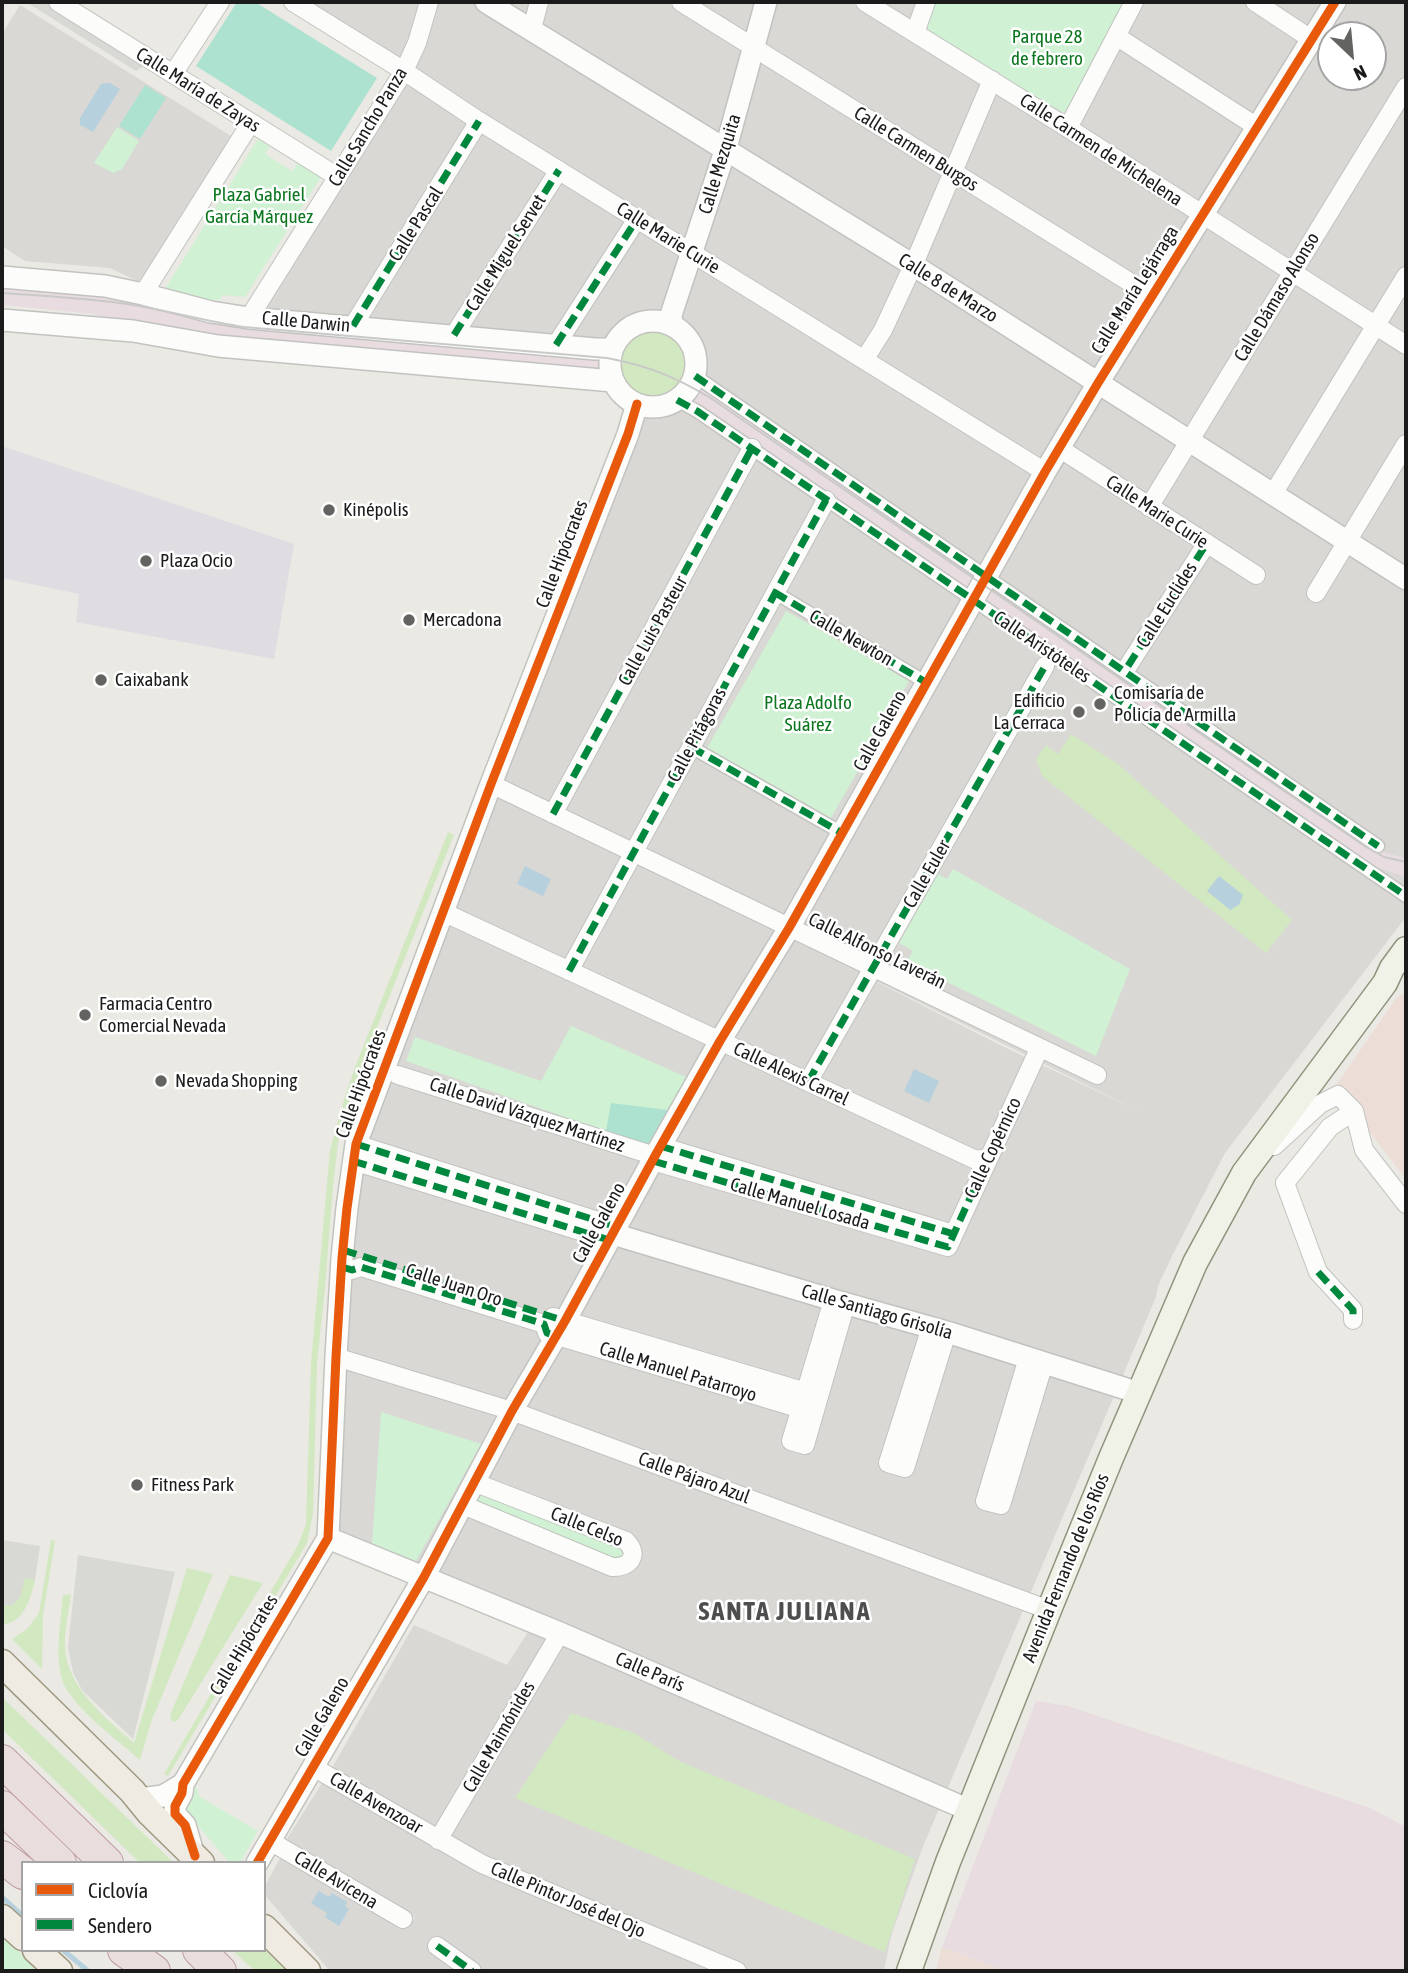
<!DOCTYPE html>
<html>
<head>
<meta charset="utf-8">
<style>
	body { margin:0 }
	#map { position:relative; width:1408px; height:1973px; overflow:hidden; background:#eae9e3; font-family:"Asap Condensed",sans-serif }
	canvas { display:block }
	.frame { position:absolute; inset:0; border:4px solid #1b1b1b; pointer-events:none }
	.legend { position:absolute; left:21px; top:1861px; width:245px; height:91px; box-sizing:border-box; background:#fff; border:2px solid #a4a4a4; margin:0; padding:9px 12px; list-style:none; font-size:21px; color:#1b1b1b }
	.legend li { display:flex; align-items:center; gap:14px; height:35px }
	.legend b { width:35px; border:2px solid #a4a4a4 }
	.north { position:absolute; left:1317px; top:21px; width:70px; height:70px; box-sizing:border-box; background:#fff; border:2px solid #a4a4a4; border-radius:50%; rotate:154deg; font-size:19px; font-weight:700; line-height:28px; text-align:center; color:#1b1b1b }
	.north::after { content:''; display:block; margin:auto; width:24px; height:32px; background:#636361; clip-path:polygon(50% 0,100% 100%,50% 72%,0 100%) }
</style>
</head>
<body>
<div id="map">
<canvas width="1408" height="1973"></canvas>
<div class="frame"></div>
<ul class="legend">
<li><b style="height:9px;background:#e8590c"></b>Ciclovía</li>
<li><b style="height:9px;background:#00873e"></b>Sendero</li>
</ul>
<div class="north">N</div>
</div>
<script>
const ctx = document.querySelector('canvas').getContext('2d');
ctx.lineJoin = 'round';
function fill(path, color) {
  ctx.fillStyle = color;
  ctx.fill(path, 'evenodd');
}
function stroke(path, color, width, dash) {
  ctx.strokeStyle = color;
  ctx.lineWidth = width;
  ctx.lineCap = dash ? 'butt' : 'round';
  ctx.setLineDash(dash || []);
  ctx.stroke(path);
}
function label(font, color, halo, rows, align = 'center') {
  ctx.font = font + ' "Asap Condensed",sans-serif';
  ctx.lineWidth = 5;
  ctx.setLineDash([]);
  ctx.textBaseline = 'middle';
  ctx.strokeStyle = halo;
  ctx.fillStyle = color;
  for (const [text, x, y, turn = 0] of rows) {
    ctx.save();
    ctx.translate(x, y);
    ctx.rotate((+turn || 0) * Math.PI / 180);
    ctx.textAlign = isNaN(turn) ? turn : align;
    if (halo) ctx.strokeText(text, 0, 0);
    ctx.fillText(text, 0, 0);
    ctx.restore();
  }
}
fill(new Path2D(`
	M307,2H1406V917L1225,1153L1172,1256L1158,1286L1156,1297L922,1849L891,1936L884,1971H330L264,1894V1888L280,1858L402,1929L415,1918L286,1840L333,1766L414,1625L507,1665L528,1632L584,1654L554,1633L332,1547L341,1367L360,1151L449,924L495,794L660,354L257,311L413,71ZM1331,35H1373V77H1331ZM865,976H866L1145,1114L996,1043Z
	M20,5L231,136L139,282L110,268L25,261L2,246V34Z`), '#d9d8d5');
fill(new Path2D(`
	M1406,993V1179L1335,1087L1397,997Z
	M942,1947L1006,1971H936Z`), '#ecddd7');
fill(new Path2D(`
	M2,288L97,296L620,353L687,375L1372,846L1389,854L1406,858V877L1381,869L1356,855L694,404L660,386L641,379L246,341L95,320V314L2,305Z
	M1036,1701L1068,1706L1370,1808L1406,1827V1971H1006L942,1947Z`), '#e8dce1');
fill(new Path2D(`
	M618 364a35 35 0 1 1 70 0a35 35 0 1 1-70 0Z
	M1071,734L1118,764L1292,920L1266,953L1042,776L1036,759L1046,745L1058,754Z
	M448,832L454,835L362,1065L350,1099L338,1143L333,1186L325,1288L317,1363L313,1514L307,1543L168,1776L164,1774L298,1545L306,1524L311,1363L330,1150L345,1096L356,1065Z
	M51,1540L55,1541L43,1615L42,1669L12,1639L27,1629L39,1613Z
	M187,1568L213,1574L151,1722L140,1760C119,1741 73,1708 63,1682C54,1657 61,1621 63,1595L71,1594C69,1611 64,1631 65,1648C67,1688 107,1719 134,1743Z
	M230,1575L263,1583L178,1720L174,1722L171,1720L170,1715Z
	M25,1578L35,1580C31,1597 24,1624 2,1624V1605H13Z
	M2,1697L174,1863H140L2,1729Z
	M571,1713L634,1733L679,1761L915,1859L885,1952L515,1798Z
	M264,1949L287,1971H255L232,1950Z`), '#d2e8c1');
fill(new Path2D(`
	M936,2H1126L1066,114L925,32Z
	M117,127L139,141L122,169L113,173L94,163Z
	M258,139L270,146L265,154L292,171L298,163L321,177L245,297L222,295L220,300H202L165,289Z
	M786,611L909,681L831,818L707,748Z
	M953,869L1130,969L1096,1056L907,962L913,951L899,943L938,874L947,879Z
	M571,1026L686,1077L650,1147L406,1061L415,1037L541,1081Z
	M381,1412L481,1444L416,1561L372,1545Z
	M480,1492L616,1543L627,1552L617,1562L480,1507L474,1499Z
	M196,1787L200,1797L258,1831L240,1863H230L183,1808Z
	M2,1936L39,1971H2Z`), '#d0f1d3');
fill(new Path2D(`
	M237,2H255L377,78L331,151L196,66Z
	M145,85L166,98L140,139L119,126Z
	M611,1103L668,1110L650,1147L606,1131Z`), '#aee2d0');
fill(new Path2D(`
	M26,2H50L148,64L136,71Z
	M2,1540L40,1546L35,1580L25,1578L20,1597L13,1605H2Z
	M78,1555L175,1572L133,1739L82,1690L73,1672L68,1647Z`), '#d8d8d5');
fill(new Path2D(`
	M2,446L294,544L274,659L76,622L79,594L2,578Z`), '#dfdde2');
fill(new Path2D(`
	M106,83H110L120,89L93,132L80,125V118L101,84Z
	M525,866L551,879L543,896L517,884Z
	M1219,876L1243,895L1239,905L1230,910L1207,891Z
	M914,1069L939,1081L929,1103L904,1091Z
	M319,1891L329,1897L332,1893L347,1902L345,1906L349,1909L339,1926L325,1917L327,1913L311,1903Z`), '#b6d1dd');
stroke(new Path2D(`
	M2,1897L23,1916
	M63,1950L88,1971`), '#b6d1dd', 5);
const pedestrian = new Path2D(`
	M695,376L1378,846
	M677,400L697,411L1406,896
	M774,592L927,683
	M691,747L842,833`);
const minor = new Path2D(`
	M58,2L338,177
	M293,2L404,71L479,121L1045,472
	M681,2L1152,296
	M865,2L1068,128L1406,345
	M1255,2L1311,39
	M530,28L534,21L539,2
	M915,33L926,2
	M1116,36L1257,127
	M173,74L220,2
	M1068,128L1134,2
	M143,294L250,124
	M249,318L404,71L417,43L429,2
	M353,326L479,121
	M454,335L559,170
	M556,345L637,219
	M864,360L883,330L916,259L992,80
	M1059,448L1256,575
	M1273,494L1406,276
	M1149,507L1406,87
	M1316,593L1406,444
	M1128,666L1207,543
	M491,784L1097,1075
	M553,814L752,448
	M443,912L976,1160L988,1158
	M569,971L826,500
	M398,1075L655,1156
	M808,1082L1045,666
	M356,1144L617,1227
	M660,1146L954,1234
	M1274,1146L1320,1104L1338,1095L1354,1111L1364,1150L1406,1204
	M353,1161L609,1240
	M653,1161L948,1247L1039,1049
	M342,1267L352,1270L361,1267L544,1324L547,1333L801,1409
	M833,1300L791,1441L805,1445L846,1303
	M553,1317L806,1392
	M1353,1320V1310L1318,1272L1285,1183L1330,1127L1354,1111
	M931,1327L888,1463L905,1468L947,1332
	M336,1357L512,1411L1049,1610
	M1028,1358L985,1501L1001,1505L1044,1363
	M463,1505L612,1567C630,1568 640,1555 626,1541L476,1483
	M313,1767L482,1864L737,1971
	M438,1840L560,1633
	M270,1841L403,1919
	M437,1946L472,1971`);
const tertiary = new Path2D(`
	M486,2L913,265L1406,579
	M2,277L105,286L143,294L211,312L249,318L595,349H612
	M2,320L133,331L218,346L613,381
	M610 364a43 43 0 1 1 86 0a43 43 0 1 1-86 0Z
	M672,325L671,315L726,148L766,2
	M613,1234L833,1300L947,1332L1139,1393
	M328,1538L560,1633L969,1810
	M140,1799L163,1796L183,1784
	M194,1856L185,1825L175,1814V1806L182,1793L183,1784L328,1538L336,1357L342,1258L347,1208L356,1144L491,784L628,434L637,404
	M257,1863L424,1577L512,1411L565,1321L655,1156L720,1041L789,928L1045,472L1098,383L1335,2`);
const secondary = new Path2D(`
	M909,1971L948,1862L1049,1610L1111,1458L1195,1263L1244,1173L1385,983L1392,968L1406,949`);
const primary = new Path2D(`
	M2,1663L132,1791L150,1813L201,1863
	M2,1918L23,1937
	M264,1928L307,1971
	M36,1950L59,1971`);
const motorway = new Path2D(`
	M2,1761L107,1863
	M2,1807L60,1863
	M2,1857L23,1873
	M124,1950L154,1971
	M199,1950L220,1971`);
stroke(pedestrian, '#c2c2bf', 15);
stroke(minor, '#c2c2bf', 20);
stroke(tertiary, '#c2c2bf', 24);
stroke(secondary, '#8f937c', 27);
stroke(primary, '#9f9880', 29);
stroke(motorway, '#be9ca2', 34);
stroke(pedestrian, '#fcfcfb', 12);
stroke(minor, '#fcfcfb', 18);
stroke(tertiary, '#fcfcfb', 21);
stroke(secondary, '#f0f2e8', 24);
stroke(primary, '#efebe2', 26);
stroke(motorway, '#e9dddd', 32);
stroke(new Path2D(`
	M2,293C43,296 85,298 127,304C166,310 204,321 244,327L607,358C649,366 673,376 709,397L1366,847L1384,857L1406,862`), '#c9c9c8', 2);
stroke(new Path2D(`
	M353,326L479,121
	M454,335L559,170
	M556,345L637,219
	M695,376L1378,846
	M677,400L697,411L1406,896
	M774,592L927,683
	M1128,666L1207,543
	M691,747L842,833
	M553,814L752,448
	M569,971L826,500
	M808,1082L1045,666
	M356,1144L617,1227
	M660,1146L954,1234
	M353,1161L609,1240
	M653,1161L948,1247L988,1158
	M343,1250L565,1321
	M342,1267L352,1270L361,1267L544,1324L547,1333L556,1336
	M1318,1272L1353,1310V1320
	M437,1946L472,1971`), '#00873e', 7, [14, 7]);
stroke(new Path2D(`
	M195,1856L185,1825L175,1814V1806L182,1793L183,1784L328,1538L336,1357L342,1258L347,1208L356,1144L491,784L628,434L637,404
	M257,1863L424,1577L512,1411L565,1321L655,1156L720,1041L789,928L1045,472L1098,383L1335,2`), '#e8590c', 9);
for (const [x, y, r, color] of [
	[329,510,7,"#636361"],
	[146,561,7,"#636361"],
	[409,620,7,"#636361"],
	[101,680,7,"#636361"],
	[1100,704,7,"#636361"],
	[1079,712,7,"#636361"],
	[85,1015,7,"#636361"],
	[161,1081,7,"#636361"],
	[137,1485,7,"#636361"]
]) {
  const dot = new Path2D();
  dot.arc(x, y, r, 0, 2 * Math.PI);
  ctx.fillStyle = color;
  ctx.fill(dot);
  stroke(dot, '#fff', 2.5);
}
label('19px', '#0c761f', '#fff', [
	["Parque 28",1047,37],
	["de febrero",1047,59],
	["Plaza Gabriel",259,195],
	["García Márquez",259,217],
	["Plaza Adolfo",808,703],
	["Suárez",808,725]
]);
label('19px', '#1b1b1b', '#fff', [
	["Calle María de Zayas",198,90,32],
	["Calle Sancho Panza",368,127,-59],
	["Calle Carmen Burgos",916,149,32],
	["Calle Carmen de Michelena",1101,150,33],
	["Calle Mezquita",720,164,-73],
	["Calle Pascal",416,224,-58],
	["Calle Marie Curie",668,238,32],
	["Calle Miguel Servet",506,253,-58],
	["Calle 8 de Marzo",948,288,32],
	["Calle María Lejárraga",1135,290,-58],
	["Calle Dámaso Alonso",1277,297,-59],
	["Calle Darwin",306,322,5],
	["Calle Marie Curie",1157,512,33],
	["Calle Hipócrates",562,554,-69],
	["Calle Euclides",1167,605,-58],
	["Calle Luis Pasteur",653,631,-61],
	["Calle Newton",851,638,30],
	["Calle Aristóteles",1042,647,34],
	["Calle Galeno",880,731,-61],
	["Calle Pitágoras",697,735,-62],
	["Calle Euler",927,874,-60],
	["Calle Alfonso Laverán",877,951,26],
	["Calle Alexis Carrel",791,1074,25],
	["Calle Hipócrates",361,1084,-70],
	["Calle David Vázquez Martínez",527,1115,18],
	["Calle Copérnico",993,1148,-65],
	["Calle Manuel Losada",800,1204,16],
	["Calle Galeno",599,1223,-61],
	["Calle Juan Oro",454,1285,18],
	["Calle Santiago Grisolía",877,1312,16],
	["Calle Manuel Patarroyo",678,1372,17],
	["Calle Pájaro Azul",694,1478,20],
	["Calle Celso",587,1527,22],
	["Avenida Fernando de los Ríos",1066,1568,-68],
	["Calle Hipócrates",244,1645,-59],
	["Calle París",650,1672,23],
	["Calle Galeno",322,1717,-60],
	["Calle Maimónides",499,1737,-60],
	["Calle Avenzoar",376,1803,30],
	["Calle Avicena",336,1880,31],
	["Calle Pintor José del Ojo",568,1900,23]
]);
label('19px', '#1b1b1b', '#fff', [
	["Kinépolis",343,510],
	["Plaza Ocio",160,561],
	["Mercadona",423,620],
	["Caixabank",115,680],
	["Comisaría de",1114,693],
	["Policía de Armilla",1114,715],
	["Edificio",1065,701,"right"],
	["La Cerraca",1065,723,"right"],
	["Farmacia Centro",99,1004],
	["Comercial Nevada",99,1026],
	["Nevada Shopping",175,1081],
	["Fitness Park",151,1485]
], 'left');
ctx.letterSpacing = '2px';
label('bold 26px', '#4e4e4e', '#fff', [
	["SANTA JULIANA",785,1612]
]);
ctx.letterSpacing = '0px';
</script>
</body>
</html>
